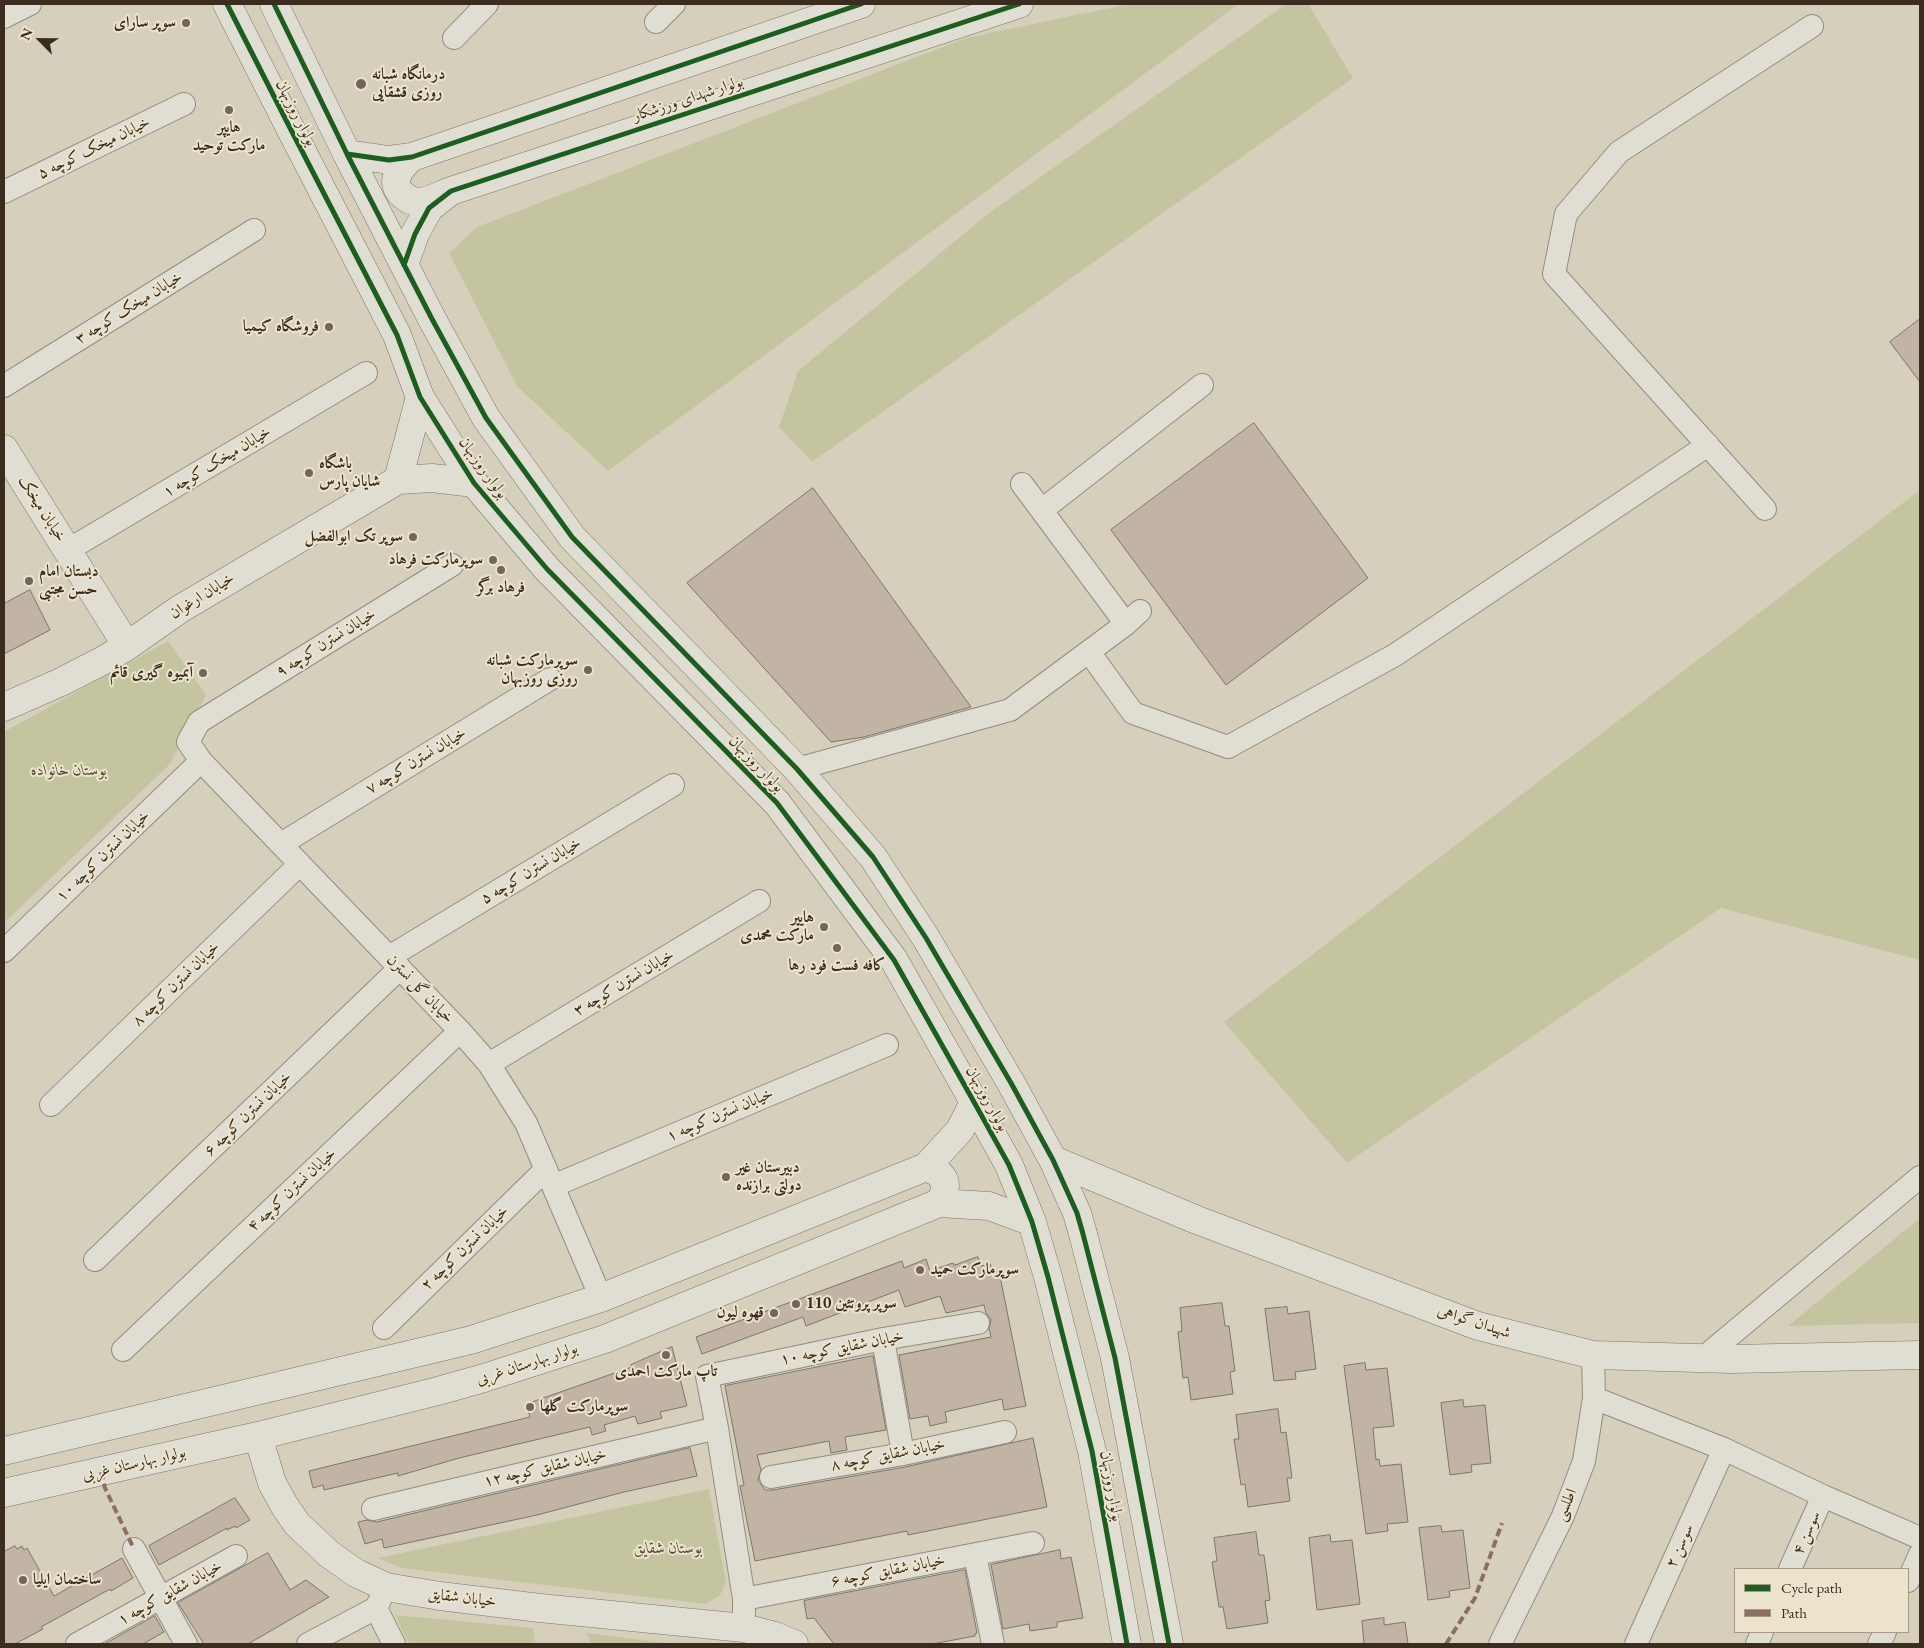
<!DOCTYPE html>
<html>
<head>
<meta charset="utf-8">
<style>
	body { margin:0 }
	#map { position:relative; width:1924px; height:1648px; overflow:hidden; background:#d6cfbc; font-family:"EB Garamond",serif }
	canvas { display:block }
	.frame { position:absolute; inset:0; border:5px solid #3a2d20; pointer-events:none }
	.legend { position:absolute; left:1734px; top:1568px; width:175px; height:65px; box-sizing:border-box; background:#ece3cd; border:1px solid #a59a88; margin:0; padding:6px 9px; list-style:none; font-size:15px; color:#3a2d20 }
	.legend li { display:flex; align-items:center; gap:10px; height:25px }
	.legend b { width:25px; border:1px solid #a59a88 }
	.north { position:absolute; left:15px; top:15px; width:50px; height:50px; -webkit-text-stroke:4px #ece3cd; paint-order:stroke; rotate:293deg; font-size:14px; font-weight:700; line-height:20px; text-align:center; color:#3a2d20 }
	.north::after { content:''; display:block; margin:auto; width:18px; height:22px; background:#3a2d20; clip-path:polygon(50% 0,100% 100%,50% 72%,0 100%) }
</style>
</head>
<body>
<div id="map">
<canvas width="1924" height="1648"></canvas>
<div class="frame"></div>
<ul class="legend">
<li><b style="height:6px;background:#1b5e20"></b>Cycle path</li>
<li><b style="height:6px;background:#8d6e63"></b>Path</li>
</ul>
<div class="north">N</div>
</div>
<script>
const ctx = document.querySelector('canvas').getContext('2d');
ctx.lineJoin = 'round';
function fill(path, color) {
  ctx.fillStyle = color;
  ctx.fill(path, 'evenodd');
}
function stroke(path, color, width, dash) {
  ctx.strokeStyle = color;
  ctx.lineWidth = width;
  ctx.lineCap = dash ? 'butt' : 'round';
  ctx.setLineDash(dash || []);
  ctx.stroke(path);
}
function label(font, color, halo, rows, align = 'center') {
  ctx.font = font + ' "EB Garamond",Amiri,serif';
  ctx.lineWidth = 4;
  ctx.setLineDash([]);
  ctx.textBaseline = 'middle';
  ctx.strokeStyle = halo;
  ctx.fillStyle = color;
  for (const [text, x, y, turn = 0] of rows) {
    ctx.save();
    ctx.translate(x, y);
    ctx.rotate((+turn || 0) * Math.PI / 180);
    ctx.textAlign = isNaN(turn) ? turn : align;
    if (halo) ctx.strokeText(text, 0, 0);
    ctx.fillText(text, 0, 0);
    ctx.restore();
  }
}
fill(new Path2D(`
	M1129,4H1239L608,471L517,386L449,253L477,227L966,38Z
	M1286,4H1308L1353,78L812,462L779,427L798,371L989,213Z
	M1920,490V960L1721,908L1347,1163L1224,1022Z
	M168,641L206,695L170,764L4,923V732Z
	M1920,1218V1323L1788,1326Z
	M709,1489L726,1583L720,1595L706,1604L401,1568L378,1558Z
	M395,1615L533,1628L535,1641L528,1644H409Z
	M586,1633L674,1644H591Z`), '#c4c5a0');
const building = new Path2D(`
	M1920,319V382L1890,342Z
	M1254,423L1368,578L1226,685L1111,530Z
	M813,488L971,707L864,737L831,742L687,583Z
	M30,590L50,630L4,654V604Z
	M978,1257L981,1266L990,1264L993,1273L999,1271L1026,1406L1004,1410L1002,1399L945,1412L947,1422L930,1426L928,1416L910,1419L899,1355L991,1337L989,1329L991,1320L986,1313L984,1305L946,1313L940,1296L905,1307L899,1290L806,1326L803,1317L702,1354L696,1337L902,1261L904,1268L926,1259L930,1271L953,1263L954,1265Z
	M1222,1303L1225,1326H1229L1235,1371L1230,1372L1233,1394L1191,1400L1188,1377L1183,1378L1178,1332L1182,1331L1180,1308Z
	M1287,1307L1288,1314L1309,1311L1316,1369L1295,1372L1296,1379L1274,1381L1265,1309Z
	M672,1347L687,1406L660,1412L662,1418L638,1424L635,1416L604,1425L606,1431L592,1435L590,1427L459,1458L398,1476V1473L324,1490L323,1485L313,1488L309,1471L530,1417L526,1404L632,1367L631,1365Z
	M873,1356L886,1430L845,1437L847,1450L831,1453L829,1441L757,1455L761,1470L758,1480L765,1490H773L905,1467L1033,1438L1047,1507L908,1535L907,1531L755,1561L740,1486L744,1485L725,1386Z
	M1365,1363L1366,1370L1387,1368L1394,1426L1373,1428L1376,1460L1379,1459L1380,1466L1401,1464L1408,1522L1387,1524L1388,1531L1366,1534L1344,1366Z
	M1463,1400L1464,1407L1485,1405L1491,1463L1471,1465L1472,1472L1450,1475L1441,1403Z
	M1278,1409L1281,1433L1286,1432L1292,1478H1287L1290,1501L1248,1507L1245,1484L1241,1485L1234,1439H1239L1236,1415Z
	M690,1448L697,1476L624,1492L537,1515L384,1548L382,1539L365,1544L358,1522L367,1520L376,1522Z
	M235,1498L250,1520L236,1528L235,1526L227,1530V1528L159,1565L149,1546Z
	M1441,1526L1442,1532L1463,1530L1470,1588L1449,1591L1450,1597L1428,1600L1419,1528Z
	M1256,1532L1259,1555H1264L1270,1600L1265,1601L1268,1623L1227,1629L1223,1607H1219L1212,1562L1217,1561L1214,1538Z
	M1330,1535L1331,1542L1352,1540L1360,1604L1317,1610L1309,1538Z
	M15,1546L17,1549L22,1546L24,1550L27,1548L54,1596L122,1558L133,1578L111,1591L110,1589L41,1627L43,1629L15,1644H4V1552Z
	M1060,1550L1061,1559L1071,1557L1083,1618L1057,1622V1627L1030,1631L1029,1624L1003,1629L991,1565Z
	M268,1553L290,1590L306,1580L329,1597L248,1644H204L178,1603Z
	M965,1570L977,1633L975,1634V1636L932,1644H834L814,1618L807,1619L804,1601Z
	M155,1616L164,1632L143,1644H105Z
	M1384,1618V1625L1405,1622L1408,1644H1364L1362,1621Z`);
fill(building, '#c1b4a4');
stroke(building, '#7c766b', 1);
const street = new Path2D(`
	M4,17L30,4
	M656,22L674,4
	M454,38L487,4
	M4,192L184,104
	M4,386L254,230
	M1022,484L1126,624
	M1765,509L1554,274L1566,214L1619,152L1812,26
	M1042,510L1202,385
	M68,550L366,373
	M452,565L199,722L188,742L201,761L460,1031L489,1064L526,1123L601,1298
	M1089,652L1133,713L1228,747L1395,655L1708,445
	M797,769L1010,710L1126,624L1140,611
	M281,844L550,679
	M4,951L201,761
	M389,957L673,785
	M489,1064L759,901
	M51,1105L300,864
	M553,1186L887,1045
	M95,1260L400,968
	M384,1328L546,1169
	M883,1339L903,1454
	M123,1350L460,1031
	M1703,1358L1920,1177
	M1594,1398L1724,1449L1823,1496L1920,1538
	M771,1477L903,1454L1005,1432
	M373,1509L717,1428
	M134,1549L186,1644
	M975,1555L993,1644
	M1790,1569L1823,1496
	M1908,1581L1920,1554
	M382,1596L376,1608L394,1644
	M744,1599L1033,1543
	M744,1628V1599L717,1428L707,1376L883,1339L978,1323
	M77,1644L236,1556
	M308,1644L376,1608
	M1500,1644L1563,1516L1584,1461L1594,1398L1593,1355
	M1636,1644L1724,1449
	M1757,1644L1762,1632
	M1879,1644L1885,1632`);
const secondary = new Path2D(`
	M227,4L288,124L397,335L420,397L474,483L547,569L777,803L894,960L974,1102L1009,1165L1032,1222L1048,1277L1092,1451L1127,1644
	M274,4L347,154L432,319L486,418L572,537L797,769L873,857L926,938L1011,1083L1053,1160L1077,1213L1083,1234L1115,1358L1169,1644
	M347,154L389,160L412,157L861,4
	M412,157C401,167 387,182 404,196C408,199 412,202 418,202C428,202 439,196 448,192
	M404,265L415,234L429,208L451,191L1019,4
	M4,449L127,646
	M398,480L420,397
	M4,707L61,682L102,661L127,646L180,609L398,480L432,478L474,483
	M1053,1160L1197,1220L1478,1326L1593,1355L1731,1359L1920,1355
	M926,1167C946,1174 950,1185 939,1203
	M258,1436L272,1483L284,1505L297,1524L329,1554L356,1573L386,1587L440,1596L540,1608L744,1628L775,1636L794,1644
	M4,1451L471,1340L601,1298L926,1167L960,1130L974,1102
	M4,1493L258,1436L438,1391L484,1378L605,1339L939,1203L989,1206L1032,1222`);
stroke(street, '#928c80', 24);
stroke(secondary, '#7c766b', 29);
stroke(street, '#e0ddd3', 22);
stroke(secondary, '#e0ddd3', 28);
stroke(new Path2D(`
	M101,1472L105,1488L134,1549
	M1446,1644L1475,1598L1502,1523`), '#8d6e63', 4, [8, 4]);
stroke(new Path2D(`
	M227,4L288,124L397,335L420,397L474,483L547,569L777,803L894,960L974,1102L1009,1165L1032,1222L1048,1277L1092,1451L1127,1644
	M274,4L347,154L432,319L486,418L572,537L797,769L873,857L926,938L1011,1083L1053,1160L1077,1213L1083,1234L1115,1358L1169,1644
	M347,154L389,160L412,157L861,4
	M404,265L415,234L429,208L451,191L1019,4`), '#1b5e20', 5);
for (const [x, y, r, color] of [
	[186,23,5,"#716657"],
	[361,84,6,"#716657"],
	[229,110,5,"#716657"],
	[329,327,5,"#716657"],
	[309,473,5,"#716657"],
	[413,537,5,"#716657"],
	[493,560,5,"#716657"],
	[501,570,5,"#716657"],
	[29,581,5,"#716657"],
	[588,670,5,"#716657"],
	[203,673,5,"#716657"],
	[824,927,5,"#716657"],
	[837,948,5,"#716657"],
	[726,1177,5,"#716657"],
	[920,1270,5,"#716657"],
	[796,1304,5,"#716657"],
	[774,1313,5,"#716657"],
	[666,1355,5,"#716657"],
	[530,1407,5,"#716657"],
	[23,1580,5,"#716657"]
]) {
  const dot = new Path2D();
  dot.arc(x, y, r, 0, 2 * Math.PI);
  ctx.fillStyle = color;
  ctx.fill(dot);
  stroke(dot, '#ece3cd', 2);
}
label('bold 16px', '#3a2d20', '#ece3cd', [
	["سوپر سارای",176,23],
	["درمانگاه شبانه",372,75,"left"],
	["روزی قشقایی",372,93,"left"],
	["هایپر",229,128,"center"],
	["مارکت توحید",229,146,"center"],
	["فروشگاه کیمیا",319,327],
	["باشگاه",319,464,"left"],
	["شایان پارس",319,482,"left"],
	["سوپر تک ابوالفضل",403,537],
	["سوپرمارکت فرهاد",483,560],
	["دبستان امام",39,572,"left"],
	["حسن مجتبی",39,590,"left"],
	["فرهاد برگر",501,588,"center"],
	["سوپرمارکت شبانه",578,661],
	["روزی روزبهان",578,679],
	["آبمیوه گیری قائم",193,673],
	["هایپر",814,918],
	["مارکت محمدی",814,936],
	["کافه فست فود رها",837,966,"center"],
	["دبیرستان غیر",736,1168,"left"],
	["دولتی برازنده",736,1186,"left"],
	["سوپرمارکت حمید",930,1270,"left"],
	["سوپر پروتئین 110",806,1304,"left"],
	["قهوه لیون",764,1313],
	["تاپ مارکت احمدی",666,1372,"center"],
	["سوپرمارکت گلها",540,1407,"left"],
	["ساختمان ایلیا",33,1580,"left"]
], 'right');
label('16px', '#3a2d20', '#ece3cd', [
	["بولوار شهدای ورزشکار",688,99,-18],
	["بولوار روزبهان",296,113,63],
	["خیابان میخک کوچه ۵",94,148,-26],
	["خیابان میخک کوچه ۳",129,308,-32],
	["خیابان میخک کوچه ۱",217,462,-31],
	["بولوار روزبهان",483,468,54],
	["خیابان میخک",42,509,57],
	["خیابان ارغوان",202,596,-32],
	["خیابان نسترن کوچه ۹",326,643,-32],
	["خیابان نسترن کوچه ۷",416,761,-31],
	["بولوار روزبهان",756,764,46],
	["خیابان نسترن کوچه ۱۰",103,856,-44],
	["خیابان نسترن کوچه ۵",531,871,-31],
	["خیابان نسترن کوچه ۳",624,983,-31],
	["خیابان نسترن کوچه ۸",176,984,-44],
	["خیابان گل نسترن",420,989,46],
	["بولوار روزبهان",987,1099,61],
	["خیابان نسترن کوچه ۶",248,1114,-44],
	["خیابان نسترن کوچه ۱",720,1115,-23],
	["خیابان نسترن کوچه ۴",292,1190,-43],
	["خیابان نسترن کوچه ۲",465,1248,-44],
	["شهیدان گواهی",1474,1322,18],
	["خیابان شقایق کوچه ۱۰",842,1348,-11],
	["بولوار بهارستان غربی",527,1364,-18],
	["خیابان شقایق کوچه ۸",888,1455,-11],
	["بولوار بهارستان غربی",134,1464,-13],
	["خیابان شقایق کوچه ۱۲",545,1468,-13],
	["بولوار روزبهان",1111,1486,80],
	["اطلسی",1566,1505,-67],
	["سوسن ۴",1807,1533,-66],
	["سوسن ۲",1680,1546,-66],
	["خیابان شقایق کوچه ۶",888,1571,-11],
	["خیابان شقایق کوچه ۱",170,1593,-29],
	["خیابان شقایق",462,1598,7]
]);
label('italic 16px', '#534a35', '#ece3cd', [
	["بوستان خانواده",69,771],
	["بوستان شقایق",668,1549]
]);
</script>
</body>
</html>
